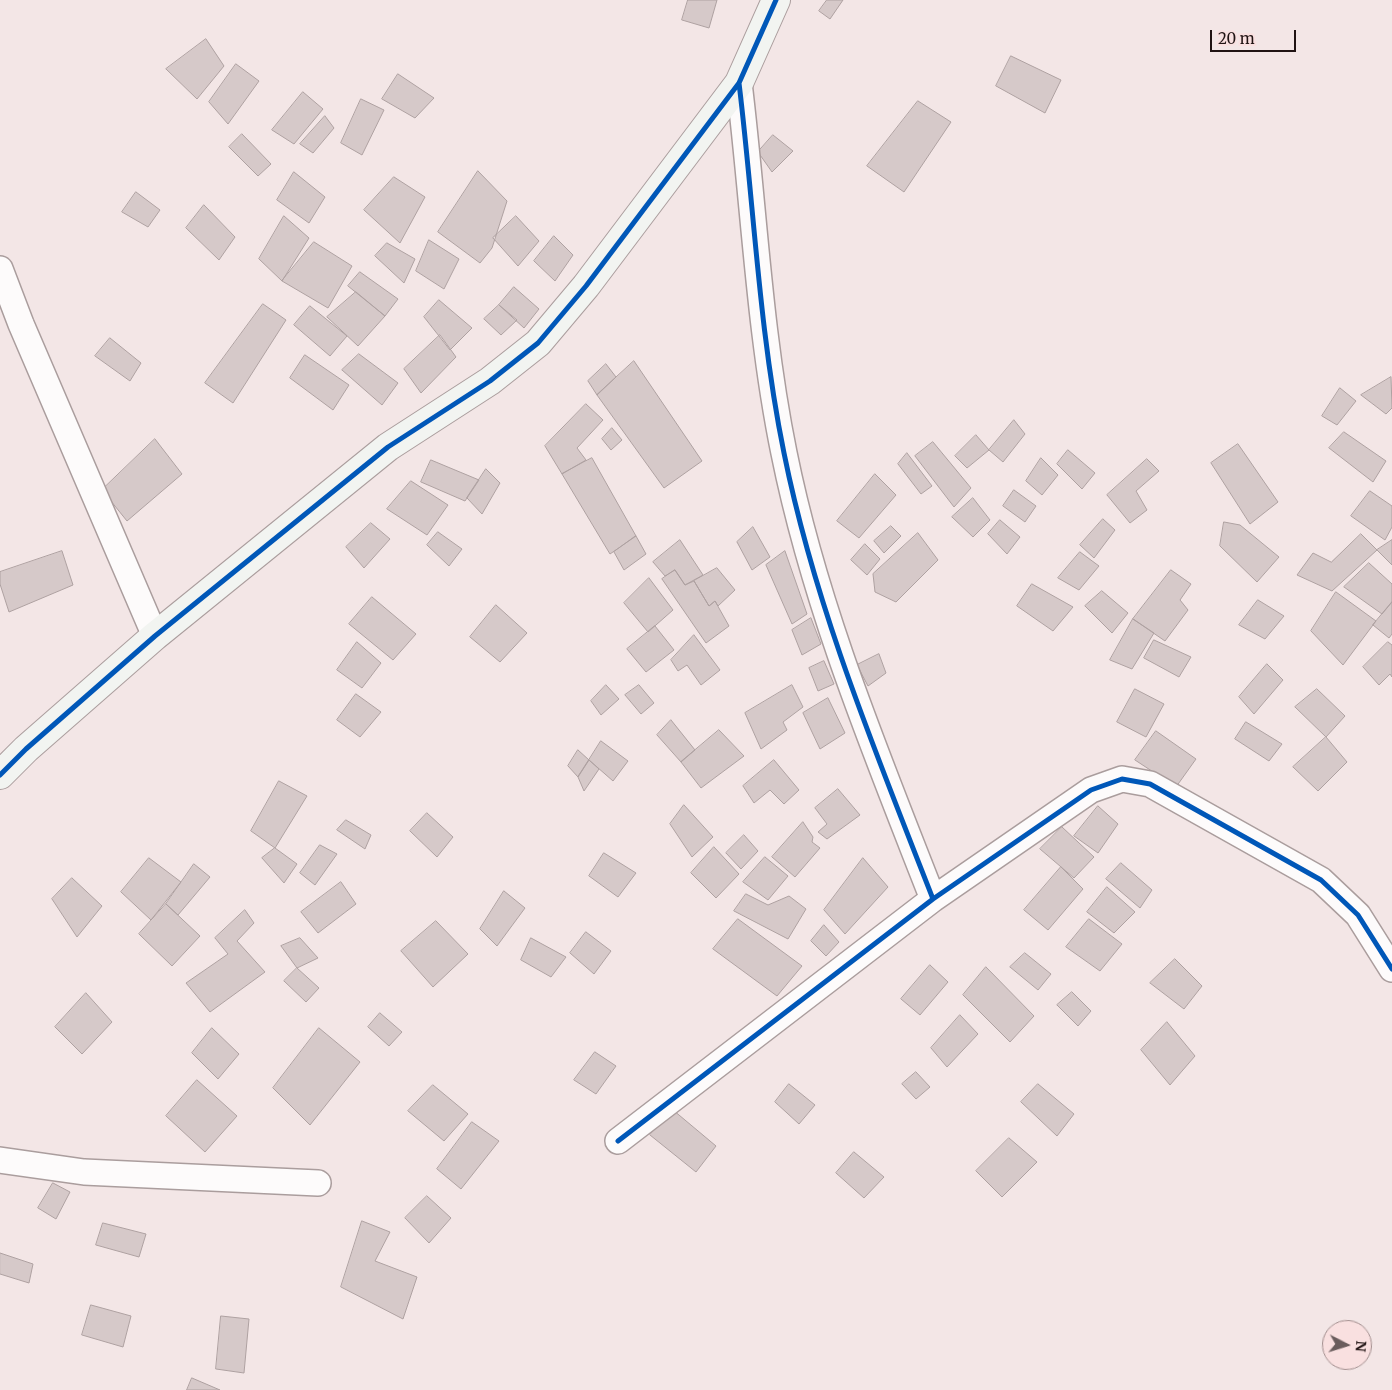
<!DOCTYPE html>
<html>
<head>
<meta charset="utf-8">
<style>
	body { margin:0 }
	#map { position:relative; width:1392px; height:1390px; overflow:hidden; background:#f3e6e6; font-family:Merriweather,serif }
	canvas { display:block }
	.north { position:absolute; left:1322px; top:1320px; width:50px; height:50px; box-sizing:border-box; background:#f9e0e0; border:1px solid #a28e8e; border-radius:50%; rotate:95deg; font-size:14px; font-weight:700; line-height:20px; text-align:center; color:#201313 }
	.north::after { content:''; display:block; margin:auto; width:18px; height:22px; background:#6a5d5d; clip-path:polygon(50% 0,100% 100%,50% 72%,0 100%) }
	.scale { position:absolute; left:1210px; top:30px; width:86px; height:22px; box-sizing:border-box; border:2px solid #201313; border-top:0; padding-left:6px; font-size:15px; line-height:18px; white-space:nowrap; color:#201313; -webkit-text-stroke:4px #f9e0e0; paint-order:stroke }
</style>
</head>
<body>
<div id="map">
<canvas width="1392" height="1390"></canvas>
<div class="north">N</div>
<div class="scale">20 m</div>
</div>
<script>
const ctx = document.querySelector('canvas').getContext('2d');
ctx.lineJoin = 'round';
function fill(path, color) {
  ctx.fillStyle = color;
  ctx.fill(path, 'evenodd');
}
function stroke(path, color, width, dash) {
  ctx.strokeStyle = color;
  ctx.lineWidth = width;
  ctx.lineCap = dash ? 'butt' : 'round';
  ctx.setLineDash(dash || []);
  ctx.stroke(path);
}
const building = new Path2D(`
	M688,0H717L709,28L682,20Z
	M827,0H843L830,19L819,11Z
	M206,39L224,66L197,99L166,69Z
	M1011,56L1061,80L1045,113L996,86Z
	M236,64L259,81L228,124L209,102Z
	M398,74L434,98L415,118L382,99Z
	M303,92L323,109L294,144L272,130Z
	M361,99L384,110L362,155L341,143Z
	M918,101L951,122L904,192L867,166Z
	M325,116L334,128L313,153L300,144Z
	M242,134L271,164L258,176L229,147Z
	M773,135L793,151L772,172L758,152Z
	M478,171L507,201L492,248L480,263L438,232Z
	M294,172L325,197L309,223L277,200Z
	M394,177L425,197L400,243L364,210Z
	M136,192L160,210L148,227L122,212Z
	M204,205L235,237L219,260L186,228Z
	M284,216L309,238L282,281L259,259Z
	M516,216L539,241L518,266L493,238Z
	M554,236L573,255L555,281L534,261Z
	M429,240L459,259L444,289L416,271Z
	M314,242L352,266L328,308L282,281Z
	M387,243L415,259L404,283L375,256Z
	M360,272L398,299L385,316L348,286Z
	M514,287L539,309L524,328L499,305Z
	M356,292L385,316L358,346L327,317Z
	M439,300L472,328L450,350L424,317Z
	M263,304L286,320L233,403L205,383Z
	M499,305L517,320L501,335L484,319Z
	M310,306L347,336L330,356L294,325Z
	M440,335L456,357L421,393L404,369Z
	M110,338L141,363L130,381L95,356Z
	M359,354L398,383L382,405L342,370Z
	M305,355L349,385L333,410L290,378Z
	M634,361L702,461L664,488L597,395Z
	M606,364L616,377L597,395L588,381Z
	M1391,377L1392,408L1386,414L1361,395Z
	M1340,388L1356,401L1337,425L1322,416Z
	M586,404L603,420L577,448L586,460L562,474L545,446Z
	M1014,420L1025,434L1003,462L989,450Z
	M612,428L622,440L611,450L602,439Z
	M1344,432L1386,461L1373,482L1329,448Z
	M976,435L989,450L967,468L955,456Z
	M155,439L182,474L127,521L102,490Z
	M933,442L971,488L954,507L915,456Z
	M1238,444L1278,502L1250,524L1211,463Z
	M1068,450L1095,473L1082,489L1057,464Z
	M907,453L932,486L921,494L898,464Z
	M592,458L636,536L610,554L562,474Z
	M1041,458L1058,475L1042,495L1026,481Z
	M1147,459L1159,471L1136,491L1147,510L1130,523L1107,495Z
	M431,460L479,480L465,501L421,482Z
	M486,469L500,483L482,514L467,498Z
	M875,474L896,495L859,538L837,521Z
	M411,481L448,505L427,535L387,509Z
	M1014,490L1036,506L1025,522L1003,506Z
	M1370,491L1392,506V527L1385,540L1351,516Z
	M973,498L990,520L973,537L952,517Z
	M1103,519L1115,530L1094,558L1080,545Z
	M1000,520L1020,537L1007,554L988,534Z
	M1224,522L1240,525L1279,557L1257,582L1220,546Z
	M371,523L390,539L364,568L346,547Z
	M891,526L901,536L884,553L874,541Z
	M753,527L770,557L752,570L737,542Z
	M438,532L462,549L449,566L427,545Z
	M918,533L938,560L896,602L875,592L873,574Z
	M1361,534L1377,550L1332,591L1297,575L1313,553L1331,562Z
	M636,536L646,554L624,570L614,552Z
	M680,540L703,575L685,585L675,570L665,576L653,562Z
	M1392,540V565L1377,550Z
	M865,544L880,559L867,575L851,560Z
	M62,551L73,585L9,612L0,584V572Z
	M785,551L807,614L792,624L766,565Z
	M1080,552L1099,566L1079,590L1058,578Z
	M1369,563L1392,584V602L1382,614L1344,587Z
	M717,568L735,590L718,606L715,601L709,606L694,581Z
	M675,570L685,585L694,581L709,606L715,601L729,626L706,643L662,579Z
	M1171,570L1191,584L1180,600L1188,610L1165,641L1133,619Z
	M649,578L673,610L648,632L624,603Z
	M1032,584L1073,607L1053,631L1017,606Z
	M1102,591L1128,613L1112,633L1085,606Z
	M1336,592L1376,621L1343,665L1311,631Z
	M372,597L416,634L393,660L349,624Z
	M1258,600L1284,616L1265,639L1239,625Z
	M1392,602V634L1389,638L1373,625Z
	M496,605L527,633L500,662L470,637Z
	M811,618L821,644L802,655L792,630Z
	M1133,619L1154,633L1132,669L1110,660Z
	M655,626L674,650L646,672L627,649Z
	M694,635L720,670L701,685L687,665L678,671L671,660Z
	M1154,640L1191,657L1179,677L1144,658Z
	M357,642L381,663L362,688L337,670Z
	M1388,642L1392,645V677L1390,674L1379,685L1363,667Z
	M879,654L886,673L868,686L857,665Z
	M824,661L834,684L818,691L809,668Z
	M1267,664L1283,680L1254,714L1239,697Z
	M606,685L619,699L601,715L591,701Z
	M639,685L654,703L641,714L625,695Z
	M792,685L803,707L783,722L787,730L761,749L745,713Z
	M1135,689L1164,704L1146,737L1117,722Z
	M1317,689L1345,716L1326,737L1295,707Z
	M356,694L381,712L360,737L337,720Z
	M828,698L845,733L820,749L803,713Z
	M671,720L695,750L681,762L657,735Z
	M1246,722L1282,744L1269,761L1235,739Z
	M719,730L744,756L701,788L681,762Z
	M1156,731L1196,759L1176,787L1135,760Z
	M1326,737L1347,762L1318,791L1293,767Z
	M601,741L628,761L613,781L589,760Z
	M578,750L589,760L578,777L568,766Z
	M589,760L599,769L584,791L578,777Z
	M774,760L799,790L784,804L770,790L754,803L743,786Z
	M279,781L307,796L275,848L251,831Z
	M838,789L860,815L827,839L818,832L827,824L815,808Z
	M684,805L713,837L692,857L670,824Z
	M1098,806L1118,824L1098,853L1074,836Z
	M427,813L453,837L437,857L410,831Z
	M346,820L371,835L365,849L337,830Z
	M803,822L813,837L812,842L820,848L795,877L772,857Z
	M1062,827L1094,857L1074,878L1040,849Z
	M744,835L758,851L741,869L726,853Z
	M320,845L337,854L315,885L300,873Z
	M714,847L739,874L716,898L691,873Z
	M275,848L297,864L284,883L262,858Z
	M604,853L636,873L618,897L589,876Z
	M765,857L788,876L768,900L743,882Z
	M149,858L181,882L151,920L121,892Z
	M863,858L888,887L845,934L824,910Z
	M1121,863L1152,890L1140,908L1106,879Z
	M194,864L210,877L178,915L166,904Z
	M1061,867L1083,889L1048,930L1024,910Z
	M72,878L102,906L77,937L52,899Z
	M341,882L356,904L318,933L301,912Z
	M1107,887L1135,912L1114,933L1087,912Z
	M504,891L525,908L497,946L480,929Z
	M746,894L768,905L789,896L806,909L788,939L734,911Z
	M166,904L200,936L172,966L139,934Z
	M245,910L254,923L237,941L265,972L210,1012L186,983L228,954L215,938Z
	M738,919L802,966L777,996L713,949Z
	M1089,919L1122,944L1100,971L1066,947Z
	M436,921L468,954L433,987L401,951Z
	M824,925L839,942L826,956L811,941Z
	M586,932L611,951L594,974L570,953Z
	M300,938L318,958L297,968L281,946Z
	M531,938L566,957L551,977L521,960Z
	M1025,953L1051,974L1038,990L1010,967Z
	M1175,959L1202,986L1184,1009L1150,983Z
	M930,965L948,982L920,1015L901,999Z
	M986,967L1034,1016L1010,1042L963,995Z
	M297,968L319,988L306,1002L284,981Z
	M1072,992L1091,1011L1078,1026L1057,1005Z
	M86,993L112,1022L82,1054L55,1027Z
	M380,1013L402,1032L389,1046L368,1027Z
	M960,1015L978,1034L947,1067L931,1048Z
	M1167,1022L1195,1056L1170,1085L1141,1050Z
	M212,1028L239,1054L218,1079L192,1053Z
	M319,1028L360,1062L310,1125L273,1088Z
	M595,1052L616,1066L596,1094L574,1080Z
	M916,1072L930,1087L916,1099L902,1084Z
	M197,1080L237,1116L205,1152L166,1116Z
	M789,1084L815,1105L799,1124L775,1102Z
	M1038,1084L1074,1114L1057,1136L1021,1102Z
	M433,1085L468,1114L444,1141L408,1111Z
	M673,1110L716,1146L696,1172L650,1135Z
	M472,1122L499,1141L461,1189L437,1169Z
	M1009,1138L1037,1162L1002,1197L976,1171Z
	M854,1152L884,1177L864,1198L836,1173Z
	M53,1183L70,1192L56,1219L38,1208Z
	M427,1196L451,1218L429,1243L405,1218Z
	M362,1221L390,1232L375,1261L417,1277L403,1319L341,1287Z
	M103,1223L146,1234L139,1257L96,1245Z
	M0,1253L33,1264L29,1283L0,1274Z
	M91,1305L131,1316L123,1347L82,1335Z
	M221,1316L249,1319L244,1373L216,1369Z
	M192,1378L220,1390H187Z`);
fill(building, '#d6c9c9');
stroke(building, '#aea1a1', 1);
const street = new Path2D(`
	M739,83C754,206 759,331 784,453C815,607 876,753 933,899
	M0,269L21,324L155,636
	M618,1141L933,899L1091,790L1122,779L1150,784L1321,880L1358,915L1392,969
	M0,1160L84,1172L318,1183`);
const secondary = new Path2D(`
	M0,775L26,749L155,636L388,447L490,381L538,343L586,286L739,83L776,0`);
stroke(street, '#aa9d9d', 28);
stroke(secondary, '#aa9d9d', 30);
stroke(street, '#fdfbfb', 25);
stroke(secondary, '#f2f4f1', 28);
stroke(new Path2D(`
	M739,83C754,206 759,331 784,453C815,607 876,753 933,899
	M0,775L26,749L155,636L388,447L490,381L538,343L586,286L739,83L776,0
	M618,1141L933,899L1091,790L1122,779L1150,784L1321,880L1358,915L1392,969`), '#0057b8', 5);
</script>
</body>
</html>
